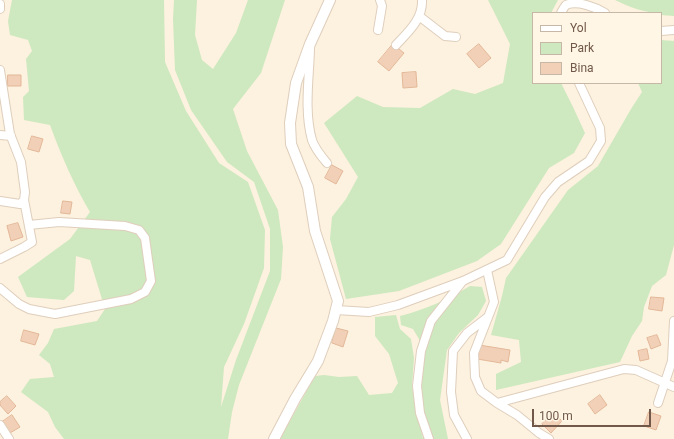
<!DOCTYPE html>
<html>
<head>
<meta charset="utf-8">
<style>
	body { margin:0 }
	#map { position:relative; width:674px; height:439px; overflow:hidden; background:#fcf2df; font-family:Roboto,sans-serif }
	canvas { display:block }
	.legend { position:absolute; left:532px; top:12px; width:130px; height:72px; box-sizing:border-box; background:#fff6e5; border:1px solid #c6b7a6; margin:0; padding:5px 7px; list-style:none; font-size:12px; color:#715848 }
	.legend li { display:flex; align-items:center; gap:8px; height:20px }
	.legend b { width:20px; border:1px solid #c6b7a6 }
	.scale { position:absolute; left:532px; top:409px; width:119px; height:18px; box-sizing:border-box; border:2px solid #715848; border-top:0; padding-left:5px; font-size:12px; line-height:14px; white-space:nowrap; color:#715848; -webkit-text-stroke:3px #fff6e5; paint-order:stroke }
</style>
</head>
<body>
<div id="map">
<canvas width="674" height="439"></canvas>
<ul class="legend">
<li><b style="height:5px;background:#fff"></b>Yol</li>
<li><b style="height:11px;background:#cee8bf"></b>Park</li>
<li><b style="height:11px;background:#f1d0b7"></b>Bina</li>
</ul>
<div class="scale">100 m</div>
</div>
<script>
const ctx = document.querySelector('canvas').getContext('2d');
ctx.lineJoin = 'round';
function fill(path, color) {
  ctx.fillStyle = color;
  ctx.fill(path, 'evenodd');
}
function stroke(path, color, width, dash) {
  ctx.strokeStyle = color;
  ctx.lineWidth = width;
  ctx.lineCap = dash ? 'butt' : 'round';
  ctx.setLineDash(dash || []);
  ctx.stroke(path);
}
fill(new Path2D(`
	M12,0H164L165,62L186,111L219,163L248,182L265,230L264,268L244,324L224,367L221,407L236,360L270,271V229L254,182L227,162L191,110L175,70L173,19L174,0H197L195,35L202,60L213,69L236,33L248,0H285L261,73L233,109L247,151L278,210L283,247L281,279L239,385L232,412L228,439H64L55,427L48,412L21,392L30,379L54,377L50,364L39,355L48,343L54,329L97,321L105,309L90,260L76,256L74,291L64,300L27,297L18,277L70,239L90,212C74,185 61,155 50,125L24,120L23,97L29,91L26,59L32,51L28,40L10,35L8,21Z
	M488,0H558L551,13H533V83H561L573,107L585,133L574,153L549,168L501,244L477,261L399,291L346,299L330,239L332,217L346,199L358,177L324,123L357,96L383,107L420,108L453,89L475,94L503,83L510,44Z
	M615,0H674V16L661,15V13C645,13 629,7 615,0Z
	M661,40L674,41V245L666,275L652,286L644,307L642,321L632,336L620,362L496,390V374L521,362L519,340L491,335L502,296L506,278L568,190L598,166L631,109L642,92L638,83H661Z
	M470,286L482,287L486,301L478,315L459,333L447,350L440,400L448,439H423L419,389V339L413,329L401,325L400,316C425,310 448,299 470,286Z
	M396,315L400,329L411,339L414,358L412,387L423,439H280L281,437L315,376L324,375L339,377L357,376L369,395L392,393L398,383L389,354L375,336V317Z`), '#cee8bf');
const building = new Path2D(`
	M393,44L404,53L389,71L378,62Z
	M479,44L491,58L479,68L467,54Z
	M416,72L417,87L403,88L402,73Z
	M8,75H21V86H8Z
	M32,136L43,139L39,152L28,149Z
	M332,165L343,171L336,184L325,178Z
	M63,201L72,202L70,214L61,213Z
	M18,223L23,237L11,241L7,226Z
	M651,297L664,298L662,311L649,309Z
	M336,328L348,331L343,347L332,343Z
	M24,330L39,334L35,345L21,341Z
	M657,335L661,345L651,349L647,338Z
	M479,345L510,350L508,362L501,360V363L477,359Z
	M647,349L649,359L640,361L638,351Z
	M600,395L607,405L595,414L588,404Z
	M7,396L16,406L8,414L0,405V402Z
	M649,412L661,416L656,430L644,426Z
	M554,413L562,421L551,433L542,424Z
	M12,415L20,427L10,433L2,422Z`);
fill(building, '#f1d0b7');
stroke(building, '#e3b798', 1);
const minor = new Path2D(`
	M0,4V9
	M561,13C562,11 564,7 566,5C577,0 595,7 605,13
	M419,16L445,36L456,37
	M378,30L382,6L380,0
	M661,31L674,30
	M396,45C408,32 423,19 422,0
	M310,50C309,80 304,111 312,140C315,149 321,156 327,163
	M0,70L10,134L21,162L25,192L24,200L20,204L0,201
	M0,135L11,136
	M0,259L24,247L32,242L24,200
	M487,270L494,302L474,353L475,377L481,391L497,403L517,415L539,433L549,439
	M0,288L19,304L29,309L55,314L131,299L145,292L151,281L145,238L139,230L125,226L59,222L29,225
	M336,310L369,312L398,305L463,281L507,260L545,197L558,182L589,161L601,141L600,128L579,83
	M497,403L624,369L636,370L674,387
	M658,403L672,361L674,321
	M0,425L9,439
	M429,439L420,413L417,386L421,351L431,321L462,282
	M467,439L454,415L451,392L453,351L467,333L488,317`);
const tertiary = new Path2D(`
	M274,439L295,399L318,361L333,321L338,301L315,231L308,187L291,144L290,123L296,83L310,44L330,0`);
stroke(minor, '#dfcebc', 10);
stroke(tertiary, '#dfcebc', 12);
stroke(minor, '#fff', 8);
stroke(tertiary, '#fff', 10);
</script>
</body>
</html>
